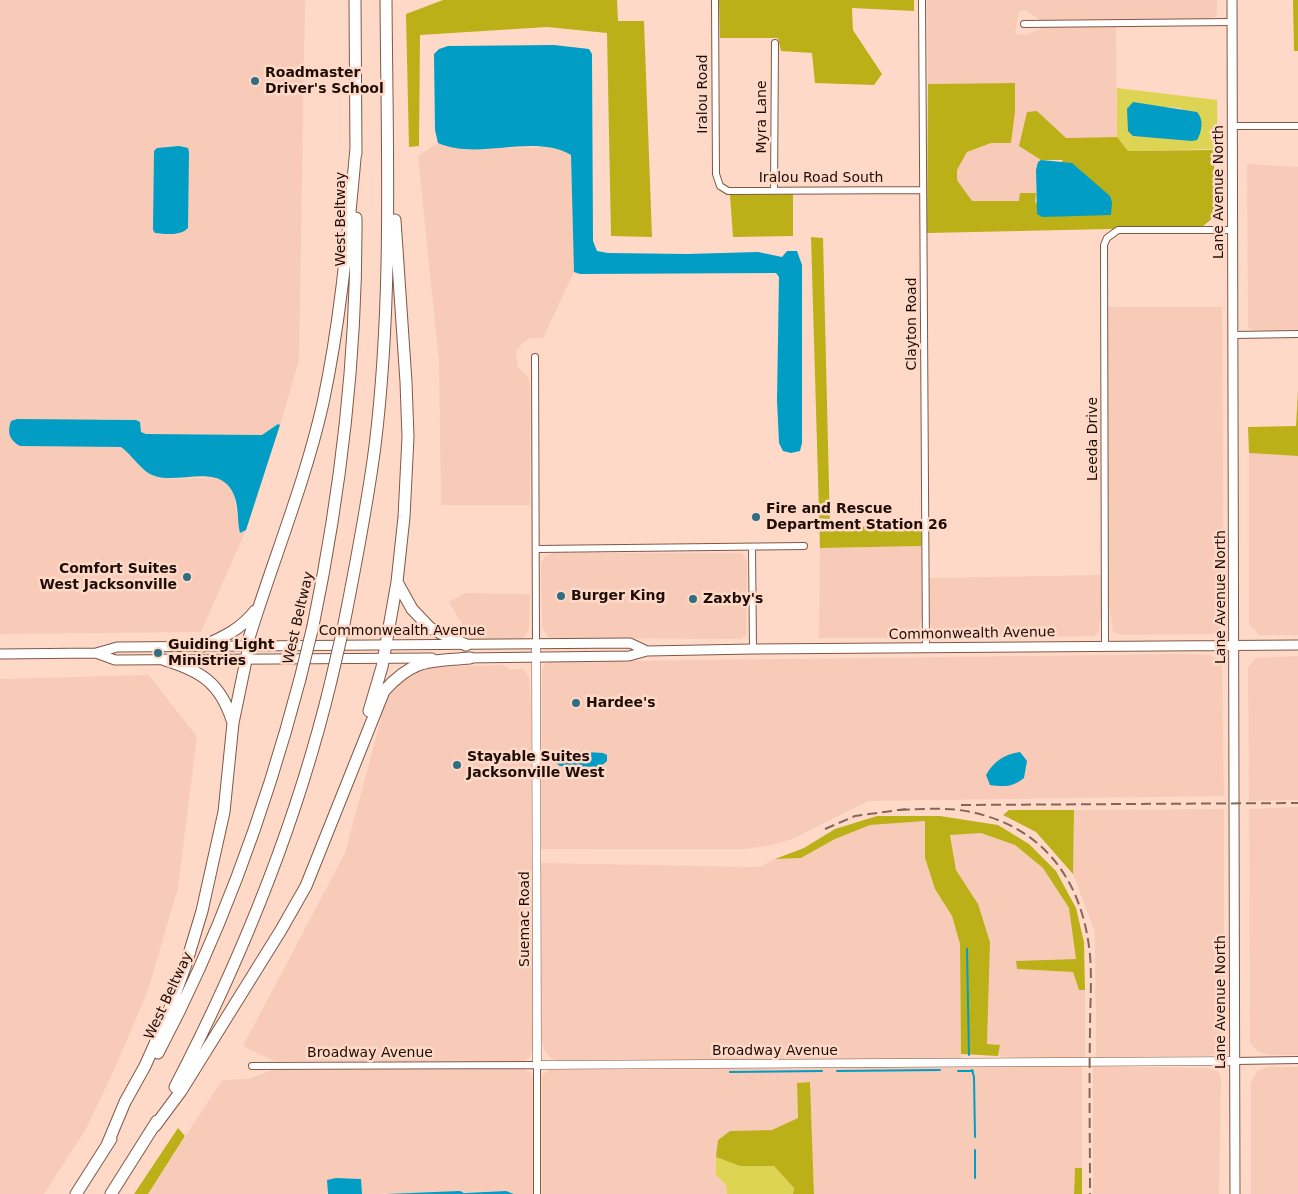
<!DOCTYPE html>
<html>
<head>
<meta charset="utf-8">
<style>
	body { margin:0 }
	canvas { display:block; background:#ffd9c8 }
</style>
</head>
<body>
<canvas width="1298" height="1194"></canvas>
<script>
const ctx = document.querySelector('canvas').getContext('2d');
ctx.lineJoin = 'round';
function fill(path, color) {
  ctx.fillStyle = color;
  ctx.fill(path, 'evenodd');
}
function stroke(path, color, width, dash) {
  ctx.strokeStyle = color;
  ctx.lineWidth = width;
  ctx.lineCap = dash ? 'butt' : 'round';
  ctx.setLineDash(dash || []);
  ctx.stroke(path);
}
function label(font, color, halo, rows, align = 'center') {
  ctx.font = font + ' "DejaVu Sans",sans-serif';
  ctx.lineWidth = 5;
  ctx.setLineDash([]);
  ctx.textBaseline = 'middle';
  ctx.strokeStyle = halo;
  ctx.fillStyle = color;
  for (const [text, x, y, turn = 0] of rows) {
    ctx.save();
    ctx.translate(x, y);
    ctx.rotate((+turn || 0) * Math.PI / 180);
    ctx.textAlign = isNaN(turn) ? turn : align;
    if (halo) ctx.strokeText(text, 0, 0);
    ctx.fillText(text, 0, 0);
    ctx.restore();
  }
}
fill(new Path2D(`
	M0,0H305L299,360L280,425L278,424L262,435L146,434L141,432L140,422L136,420L100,419L20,446L121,447L153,476L172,479L216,477L226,482L234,495L240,533L246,530L201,632L0,634Z
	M927,0H1217V14L1215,17L1201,19L1040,20L1025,10L1019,12L1015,34L1028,35L1043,27H1116L1117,137L1066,138L1037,112L1019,146L1041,160L1038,162L1036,170V193L1020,194V201H972L957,180V170L967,152L991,143H1011L1015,112V83L928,84Z
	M438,143L448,147L466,149L547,147L561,149L571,155L574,272L543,338H530L522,343L516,352L518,367L528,377L530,386V505H441L439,363L418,156Z
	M1247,164L1298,167V331L1255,330L1248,328Z
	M1107,307H1222L1224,621L1223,625L1214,634L1121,635L1113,632L1108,599Z
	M1249,453L1298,456V635H1259L1249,624Z
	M921,546L922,616L918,633L912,638H819L820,548Z
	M553,553H742L747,561L746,635L740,639L549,638L542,626L541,563L546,556Z
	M1102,575V610L1098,633L1093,636L940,638L933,634L929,619L928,578Z
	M465,593L530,594L529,629L526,635L520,640L471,639L449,602Z
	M1181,654L1211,655L1222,663L1224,796L868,801L792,839L772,845L748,849H541L542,669L547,662Z
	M1298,656V800L1249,801L1248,667L1256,658Z
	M503,665L509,669H524L529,678L531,709L533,1049L530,1057L524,1061H274L243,1046L345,853L381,719L383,702L392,687L418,672L432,667Z
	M149,675L197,737L178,888L148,990L118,1061L86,1129L44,1194H0V679Z
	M1298,807V1055H1270L1258,1052L1250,1043L1249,809Z
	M1224,809V1044L1217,1053L1209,1056L1096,1058L1095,932L1073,874L1074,810Z
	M925,821V858L935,889L952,916L960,944L961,1059L559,1061L550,1058L544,1049L541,1037L540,863L760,867L775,859L801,858L835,839L870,825Z
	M981,833L1015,845L1043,868L1069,908L1076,959L1016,961L1017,969L1073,972L1079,990H1085V1058L1017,1059L998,1056L1000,1045L987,1044L990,942L978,904L956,870L950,834Z
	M1082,1066V1168L1075,1169L1074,1194H814L810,1082L797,1083L798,1118L772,1130L730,1131L718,1140L716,1175L726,1185L727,1194H542V1076L551,1068Z
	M1093,1066L1205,1068L1218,1071L1221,1078L1219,1194H1093Z
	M1267,1067H1298V1194H1251V1082L1257,1071Z
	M523,1069L530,1072L534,1077V1194H514L506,1191L362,1194L361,1179L348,1178L328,1180L327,1193L324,1194H148L222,1080L248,1079L273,1070Z`), '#f7cbb8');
fill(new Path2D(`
	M1117,88L1217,100L1218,149L1128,151L1117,137ZM1165,107L1181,108L1197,140L1133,136Z
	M716,1157L740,1166H774L794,1188L793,1194H727L726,1185L716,1175Z`), '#ded454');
fill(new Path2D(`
	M443,0H617L618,21H644L652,237L611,236L607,33L547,27L420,35L419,146L409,147L406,14Z
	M719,0H914V11L852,8L853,30L882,74L874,85L815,83L812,53L781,51L778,38H720Z
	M1293,0H1298V51H1294Z
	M1015,83V112L1011,143H991L967,152L957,170V180L972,201H1019L1020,193H1036L1035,204L1063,160H1041L1019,146L1027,112L1037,111L1066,138L1117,137L1128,151L1214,150L1215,216L1202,227L927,233L928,84Z
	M793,194V236L733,237L730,195Z
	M811,237L823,238L830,527L922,526L921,546L820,548Z
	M1298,390V456L1249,453L1248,427L1296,426Z
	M1009,810H1074L1073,874L1036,832L1003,815Z
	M877,816H940L998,825L1029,844L1056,871L1076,908L1084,942L1085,990H1079L1073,972L1017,969L1016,961L1076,959L1069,908L1043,868L1015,845L981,833L950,835L956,870L978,904L990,942L987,1044L1000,1045L998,1056L961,1054L960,944L952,916L935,889L925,858V821L870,825L835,839L801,858L775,859L804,848L835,829Z
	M810,1082L814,1194H793L794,1188L774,1166H740L716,1157L718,1140L730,1131L772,1130L798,1118L797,1083Z
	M178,1128L185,1136L148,1194H134Z
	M1075,1168H1082V1194H1074Z`), '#bcb019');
fill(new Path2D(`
	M554,45L589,49L592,54L593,241L597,251L608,253L687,254L758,252L782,257L787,251H797L802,265V443L800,451L791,453L783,451L779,443L777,400L779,277L776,273L580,274L574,272L571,155C533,133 479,161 438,143L435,130L434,54L439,49L448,46Z
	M1133,102L1197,112C1204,119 1202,132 1197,140L1192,141L1133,136L1128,131L1127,109Z
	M179,146L188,148L189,152L188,228C181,236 166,234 155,233L153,230L154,151L157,148Z
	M1041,160L1072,163L1110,196L1112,202L1111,215L1042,217L1037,214L1036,170L1038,162Z
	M17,419L136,420L140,422L141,432L146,434L262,435L278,424L280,425L246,530L240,533C237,520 239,508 234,495C220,461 178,486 152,475C142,471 131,454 121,447L20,446C9,440 7,432 11,421Z
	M570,751L603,753L607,755V761L600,767L560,766L553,761L554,755Z
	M1020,752L1027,761L1024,778C1013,787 1004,787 990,785L986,775C994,761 1005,754 1020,752Z
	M336,1178L361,1179L362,1194H328L327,1180Z
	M460,1191L464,1193L506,1191L514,1194H385Z`), '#019dc5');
stroke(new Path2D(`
	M967,949L969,1055
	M972,1070L974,1077L975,1137
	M837,1071L940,1070
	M958,1071H973
	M730,1072L822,1071
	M975,1178V1150`), '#019dc5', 2);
const minor = new Path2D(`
	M715,0L716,174L720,186L728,191L923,190
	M922,0L926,648
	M1024,24L1232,22
	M1233,126H1298
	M774,191L775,43
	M1233,335L1298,334
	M535,357L536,644
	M752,547L753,649
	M536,549L804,546
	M1105,646L1104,245L1107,238L1118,230H1233
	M1235,1061L1298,1060
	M252,1066L537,1065V1194`);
const tertiary = new Path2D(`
	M536,644L537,1065L1235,1061`);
const secondary = new Path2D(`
	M1232,0L1235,1194
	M96,653L115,660L432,658
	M0,654L96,653L117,647L630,643L647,651
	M465,658L629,656L647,651L753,649L1298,645`);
const motorway = new Path2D(`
	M355,0L356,154
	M395,220L406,382L408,437L404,517L397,582L412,609L430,628L466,645
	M313,626C341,491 357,356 356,218
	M343,629C355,568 367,508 375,446C393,299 387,148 386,0
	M203,646C224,637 241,629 255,611
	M165,660C201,671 220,683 232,720
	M369,711L382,667L397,582
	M158,1053C221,934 266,808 300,679
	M175,1087C242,958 297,822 331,681
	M155,1126L181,1091L281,930L306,886L384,691C414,658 428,662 470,658
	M107,1145L125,1102L145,1066L166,1019L186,964L202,911L224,812L233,723L249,646V638C273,560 305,483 323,403C341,319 348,234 356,148
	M76,1194L111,1139
	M111,1194L157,1121`);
stroke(minor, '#815846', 8);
stroke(tertiary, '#815846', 9);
stroke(secondary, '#815846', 11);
stroke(motorway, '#815846', 13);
stroke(minor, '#fff', 6);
stroke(tertiary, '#fff', 8);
stroke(secondary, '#fff', 9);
stroke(motorway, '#fff', 11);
stroke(new Path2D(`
	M961,805L1298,803
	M900,810C923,809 948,807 971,812C1046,828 1083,883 1090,955C1092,980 1090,1006 1090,1031C1089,1085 1090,1140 1090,1194
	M825,829L855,816L906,809`), '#82685c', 2, [10, 5]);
const motorwayBridge = new Path2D(`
	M300,679L313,626
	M331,681L343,629`);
stroke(motorwayBridge, '#815846', 13, []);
stroke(motorwayBridge, '#fff', 11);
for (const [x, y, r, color] of [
	[255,81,5,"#2f6d83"],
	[756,517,5,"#2f6d83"],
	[187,577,5,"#2f6d83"],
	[561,596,5,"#2f6d83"],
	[693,599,5,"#2f6d83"],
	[158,653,5,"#2f6d83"],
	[576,703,5,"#2f6d83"],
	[457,765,5,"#2f6d83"]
]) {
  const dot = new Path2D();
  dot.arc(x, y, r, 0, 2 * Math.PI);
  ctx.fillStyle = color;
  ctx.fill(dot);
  stroke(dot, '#ffd9c8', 2);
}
label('bold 14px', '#1e0e07', '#ffd9c8', [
	["Roadmaster",265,73],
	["Driver's School",265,89],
	["Fire and Rescue",766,509],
	["Department Station 26",766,525],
	["Comfort Suites",177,569,"right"],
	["West Jacksonville",177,585,"right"],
	["Burger King",571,596],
	["Zaxby's",703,599],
	["Guiding Light",168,645],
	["Ministries",168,661],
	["Hardee's",586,703],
	["Stayable Suites",467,757],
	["Jacksonville West",467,773]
], 'left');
label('14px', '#1e0e07', '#ffd9c8', [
	["Iralou Road",703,94,-90],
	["Myra Lane",762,117,-90],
	["Iralou Road South",821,178],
	["Lane Avenue North",1219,192,-90],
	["West Beltway",341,219,-90],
	["Clayton Road",912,324,-90],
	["Leeda Drive",1093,439,-90],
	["Lane Avenue North",1221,597,-90],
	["West Beltway",299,618,-77],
	["Commonwealth Avenue",402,631],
	["Commonwealth Avenue",972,634,-1],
	["Suemac Road",525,919,-90],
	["West Beltway",169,996,-65],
	["Lane Avenue North",1221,1002,-90],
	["Broadway Avenue",775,1051],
	["Broadway Avenue",370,1053]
]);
</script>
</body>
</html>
